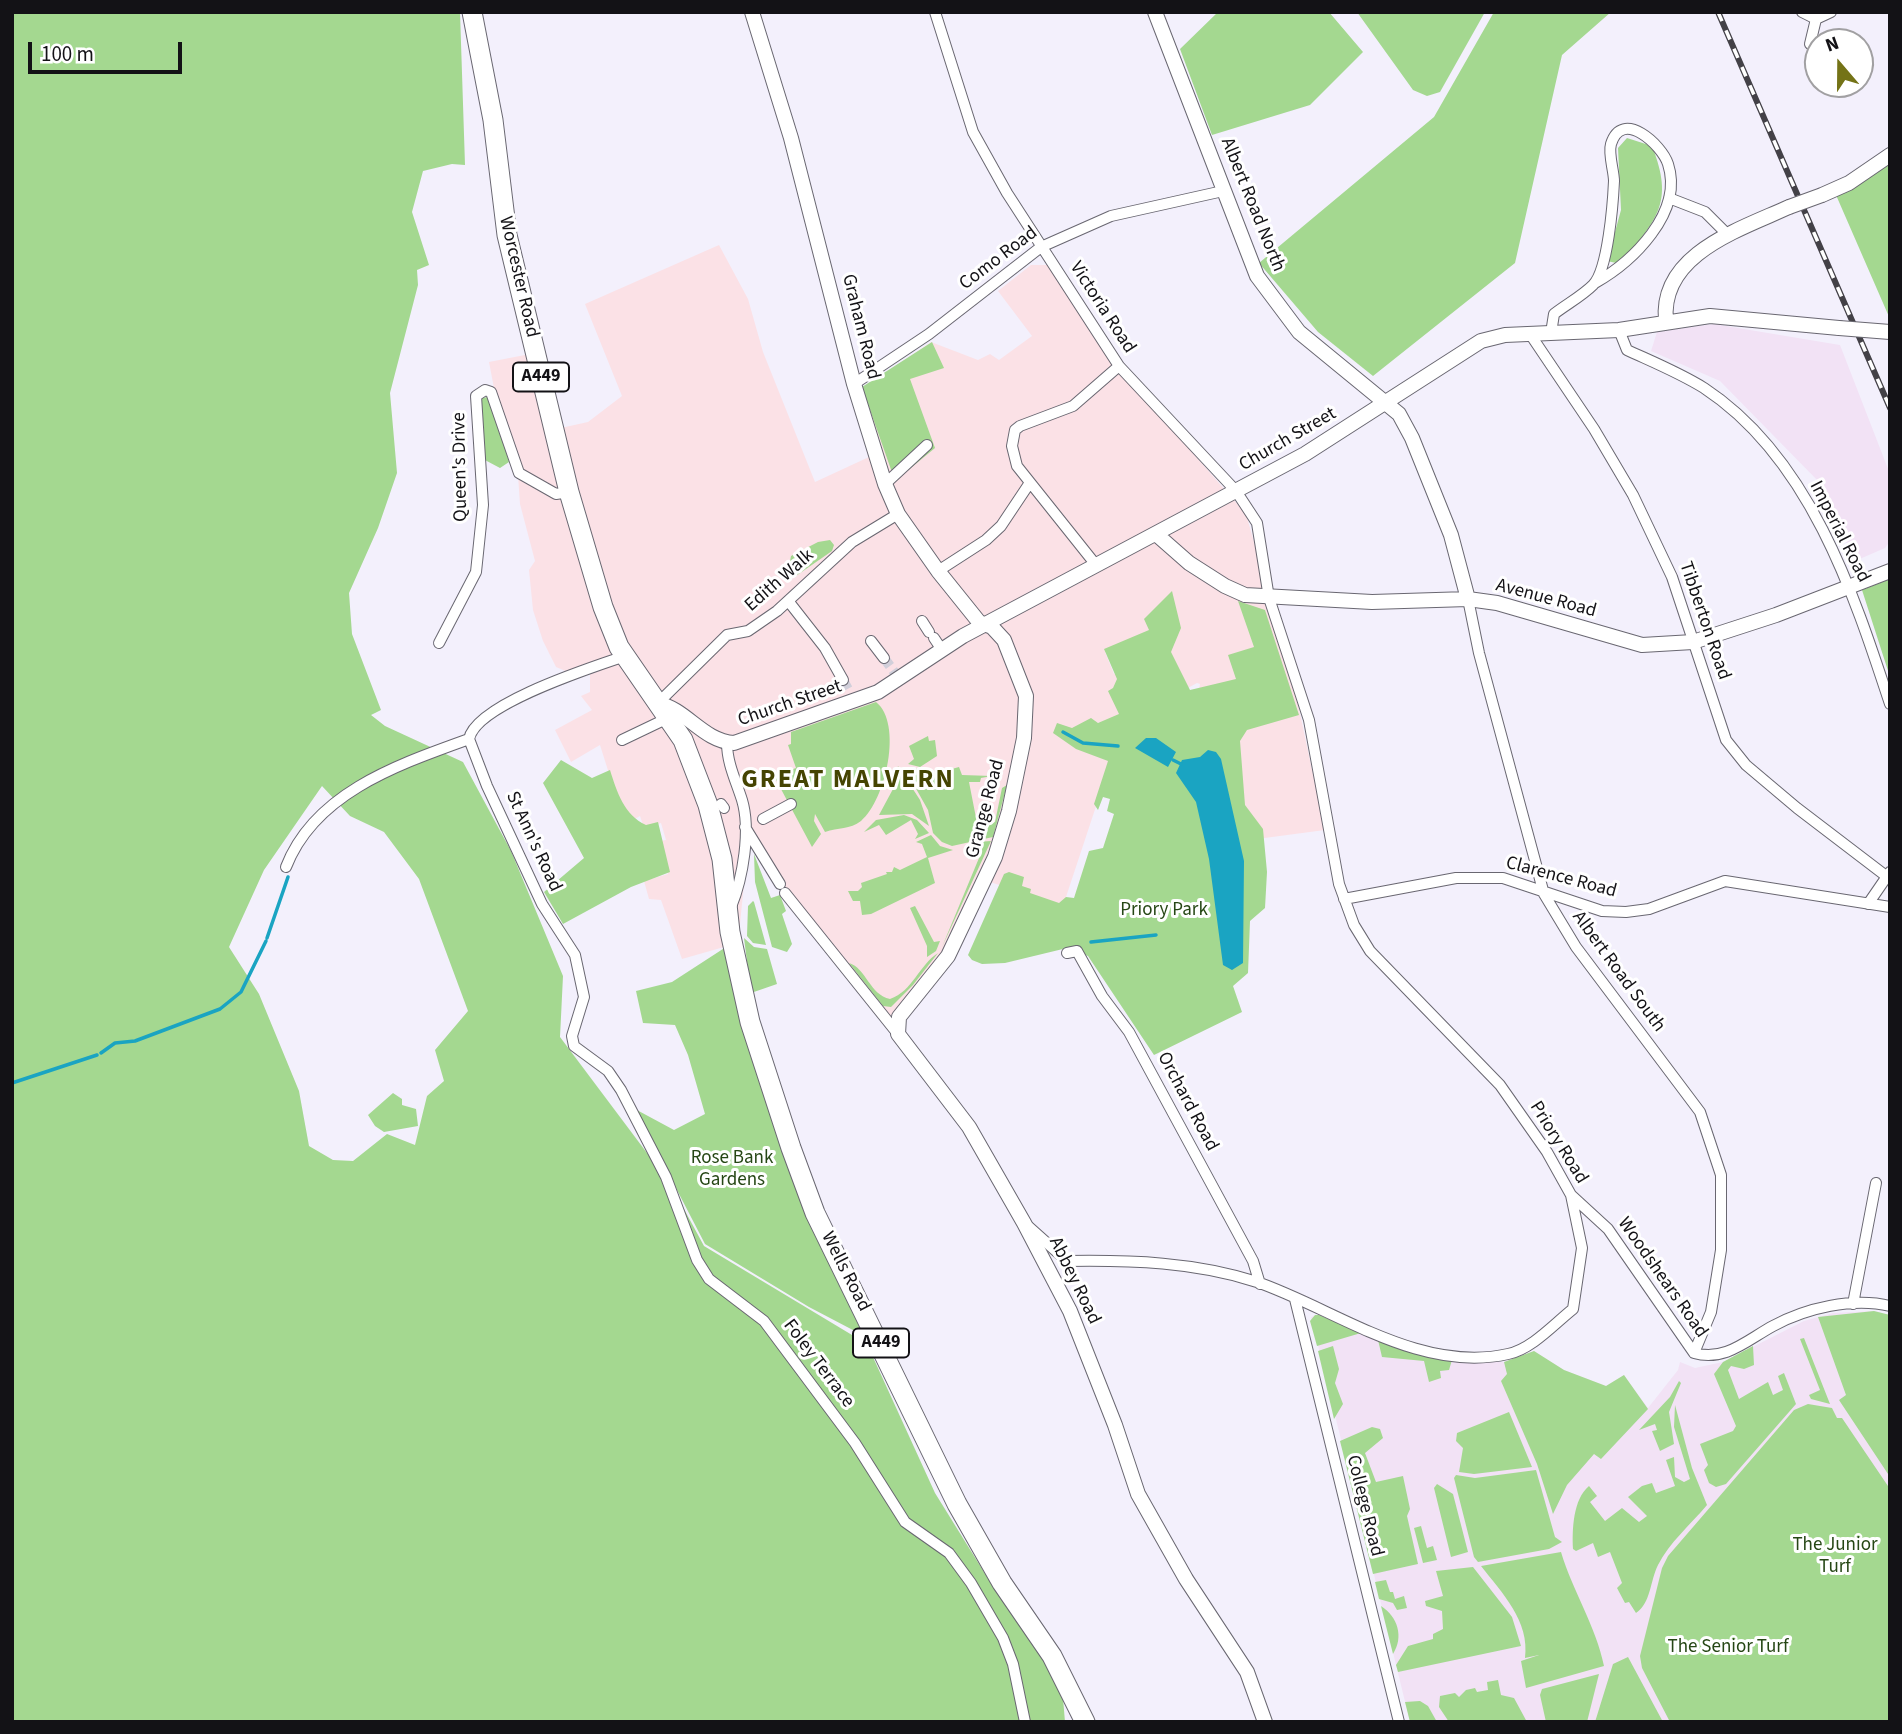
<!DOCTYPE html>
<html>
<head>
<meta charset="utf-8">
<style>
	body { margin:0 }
	#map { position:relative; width:1902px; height:1734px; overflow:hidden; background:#f3f0fc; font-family:"Source Sans 3",sans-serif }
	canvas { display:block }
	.frame { position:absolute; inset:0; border:14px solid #131216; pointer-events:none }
	.north { position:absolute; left:1804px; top:28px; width:70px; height:70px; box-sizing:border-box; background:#fff; border:2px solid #a1a0a2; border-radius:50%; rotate:340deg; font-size:19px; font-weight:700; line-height:28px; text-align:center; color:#131216 }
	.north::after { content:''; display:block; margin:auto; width:24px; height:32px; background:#747317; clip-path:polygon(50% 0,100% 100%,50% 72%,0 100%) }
	.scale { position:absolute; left:28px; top:42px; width:154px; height:32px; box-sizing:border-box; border:4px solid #131216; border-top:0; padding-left:9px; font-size:21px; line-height:24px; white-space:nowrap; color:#131216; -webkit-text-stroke:5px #fff; paint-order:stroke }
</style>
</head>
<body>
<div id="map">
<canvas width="1902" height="1734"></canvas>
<div class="frame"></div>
<div class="north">N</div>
<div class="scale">100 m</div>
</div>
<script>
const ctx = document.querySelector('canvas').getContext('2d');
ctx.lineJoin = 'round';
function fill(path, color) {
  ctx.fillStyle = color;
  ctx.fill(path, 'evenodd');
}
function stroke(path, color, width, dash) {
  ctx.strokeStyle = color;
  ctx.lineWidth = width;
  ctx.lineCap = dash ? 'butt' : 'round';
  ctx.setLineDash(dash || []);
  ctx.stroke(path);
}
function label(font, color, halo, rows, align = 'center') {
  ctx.font = font + ' "Source Sans 3",sans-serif';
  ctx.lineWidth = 6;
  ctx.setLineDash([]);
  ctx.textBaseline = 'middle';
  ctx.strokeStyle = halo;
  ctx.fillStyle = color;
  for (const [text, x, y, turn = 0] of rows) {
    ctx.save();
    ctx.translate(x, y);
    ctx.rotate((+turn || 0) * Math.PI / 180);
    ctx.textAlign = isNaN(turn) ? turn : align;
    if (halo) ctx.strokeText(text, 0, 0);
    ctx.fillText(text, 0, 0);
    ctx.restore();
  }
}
fill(new Path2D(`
	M719,245L748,299L763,352L815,482L882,451L863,388L931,342L978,360L990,354L999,360L1032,336L998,291L1031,265H1047L1110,358L1246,514L1291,672L1325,830L1257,839L1198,696L1200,684L1197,683L1186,689L1105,652L1114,674L1118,673L1121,715L1110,722L1095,723L1112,758L1063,906L981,879L950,946L893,1015L883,1017L783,895L754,841L748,845L738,943L682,959L661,900L649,899L644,881L668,874L660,841L666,840L661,823L644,828L640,816L633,820L616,796L600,745L571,762L555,730L592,710L581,696L590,692V667L568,672L556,667L543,641L533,610L529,570L535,561L520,504L518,475L498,409L489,362L530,354L547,431L588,422L622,396L585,304Z`), '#fbe1e6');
fill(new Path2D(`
	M1714,324L1840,345L1890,474V541L1885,548L1855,561L1819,482L1720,381L1651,351L1657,332Z
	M1874,1311L1890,1315V1722H1410L1311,1317L1319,1315L1361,1333L1468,1362H1504L1534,1351L1564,1370L1606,1386L1624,1375L1648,1408L1678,1370L1680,1362L1695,1368L1723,1362L1804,1321L1833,1313Z`), '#f2e2f5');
fill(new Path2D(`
	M12,12H460L465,165L452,164L423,171L412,212L429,265L417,270L418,285L390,393L397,473L378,528L349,593L352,634L381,710L371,715L385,726L463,762L511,851L563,976L560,1037L671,1185L704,1246L867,1344L935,1493L997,1593L1062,1686L1065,1722H12ZM322,786L350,816L384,832L419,879L468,1011L435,1050L444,1081L427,1096L415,1145L387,1134L353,1161L333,1160L309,1146L299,1091L259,994L229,947L264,870Z
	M1218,12H1329L1363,52L1310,105L1212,135L1180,49Z
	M1357,12H1485L1440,92L1427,96L1413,90Z
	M1494,12H1611L1562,55L1515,263L1373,376L1318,332L1259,263L1434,117Z
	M1627,138L1652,146C1675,204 1656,219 1621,264L1607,261L1621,210L1618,148Z
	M1890,164V319L1836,195Z
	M932,342L944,368L910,379L935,448L895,481L862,387Z
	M490,396L509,462L500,468L483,459L480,399Z
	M830,540L834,545L832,551L793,578L789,567L791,556L818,542Z
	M1890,579V677L1862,590Z
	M1172,591L1181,628L1171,652L1190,690L1236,679L1228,655L1254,647L1238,601L1265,610L1299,715L1247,730L1240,741L1245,805L1263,829L1267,872L1265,908L1250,921L1248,973L1233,986L1242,1012L1154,1055L1088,956L1067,948L1005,963L982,964L972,960L968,955L1004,874L1009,872L1024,877L1022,886L1031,889L1030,893L1059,903L1066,897L1074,898L1089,851L1103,848L1114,814L1107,811L1110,799L1103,797L1098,810L1094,804L1108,761L1076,749L1053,733L1057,723L1072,728L1091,718L1098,723L1119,714L1108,691L1113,688L1117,679L1104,649L1149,630L1144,619Z
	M876,702C903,723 886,800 861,821C850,830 838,827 825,832L815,814L814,821L821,834L812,847L774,776L796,768L788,745L791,744V732Z
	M928,736L929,741L935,740L937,756L920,767L908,764L914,759L909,746Z
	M561,760L592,778L610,770C617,792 624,815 646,825L658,822L670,872L631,887L563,924L544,892L584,858L543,783Z
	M898,766L920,800L929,826L912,814L879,815L893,789Z
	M959,767L962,775L992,776L981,778L980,782H969L978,828L995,822L1002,788L1007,785L993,837L952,846L942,842L933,833L928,810L905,769L928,768L930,775Z
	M904,815L917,820L929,833L915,839L918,834L911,820L886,835L879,825L864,832L876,820Z
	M931,835L940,846L953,850L928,858L935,883L871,914L862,915L860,901H853L848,891H858L862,887L861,883L887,874L886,872H892L894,867L900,870L927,857L922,844L916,842Z
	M991,841L942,947L979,858L976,842Z
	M754,854L771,898L780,895L786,911L782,914L792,944L787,952L772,947L755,882Z
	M753,901L754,902L766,945L753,943L747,936L748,906Z
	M915,906L934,942L940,941L936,951L927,957V946L910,908Z
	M744,938L754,947L767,949L777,984L751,993Z
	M726,947L870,1339L809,1307L705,1244L635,1109L674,1130L705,1114L688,1055L675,1025L643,1023L636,991L672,982Z
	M938,953L913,985L891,1007L883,1006L849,963C866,968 870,995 890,999C913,991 919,965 938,953Z
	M393,1093L402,1099V1105L416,1109L418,1126L384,1132L375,1126L368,1115Z
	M1874,1311L1890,1315V1477L1839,1400L1846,1395L1818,1317Z
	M1315,1315H1319L1361,1333L1317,1346L1310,1321Z
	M1804,1338L1830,1404L1811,1399L1809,1395L1820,1390L1800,1339Z
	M1378,1340L1452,1360L1449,1370L1440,1371L1441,1378L1429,1382L1424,1361L1382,1357Z
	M1333,1346L1339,1369L1335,1383L1343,1404L1334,1419L1318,1351Z
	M1753,1346L1754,1365L1744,1369L1731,1366L1728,1370L1739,1399L1768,1382L1773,1395L1783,1390L1778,1376L1784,1373L1796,1404L1726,1484L1716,1487L1709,1483L1704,1470L1708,1465L1700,1444L1733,1431L1736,1426L1714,1374L1723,1362Z
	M1534,1351L1564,1370L1606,1386L1624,1375L1648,1409L1601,1459L1594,1454L1567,1485L1553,1514L1537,1464L1501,1381L1507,1374L1504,1362Z
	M1679,1381L1681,1383L1669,1412L1674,1444L1660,1451L1652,1431L1657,1430L1655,1424L1639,1430L1670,1397Z
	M1808,1404L1832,1408L1837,1418H1842L1890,1489V1722H1670L1642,1668L1640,1656L1662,1568L1668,1556L1794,1410Z
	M1675,1405L1692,1468L1707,1505C1691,1524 1669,1543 1658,1565C1650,1581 1651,1603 1636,1613L1629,1602L1625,1603L1617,1588L1622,1583L1610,1552L1598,1557L1593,1543L1576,1551L1573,1549C1572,1530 1573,1499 1589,1486L1597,1496L1590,1502L1605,1521L1622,1508L1639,1522L1647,1516L1628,1497L1642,1486L1652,1483L1656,1493L1675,1486L1666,1460L1674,1457L1675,1477L1684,1482L1690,1479L1674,1427Z
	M1509,1412L1532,1467L1474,1474L1459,1472L1463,1448L1456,1441L1457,1433Z
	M1372,1427L1380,1429L1383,1438L1365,1453L1376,1482L1403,1476L1410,1509L1407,1516L1418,1564L1373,1574L1340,1441Z
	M1536,1470L1555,1537L1562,1542L1549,1549L1478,1562L1474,1557L1454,1478L1456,1475L1475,1478Z
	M1437,1484L1453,1494L1468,1552L1451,1557L1434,1488Z
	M1421,1526L1427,1548L1433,1546L1437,1560L1423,1563L1414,1528Z
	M1561,1552C1573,1592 1596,1626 1604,1666L1526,1688L1521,1661L1539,1655L1525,1658C1530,1621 1502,1593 1481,1566Z
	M1473,1567L1512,1617L1521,1646L1398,1672L1396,1665L1408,1646L1433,1639V1634L1443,1629L1442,1611L1426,1606L1425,1601L1443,1596L1436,1571Z
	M1386,1580L1390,1592H1393L1395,1599L1404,1596L1407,1608L1397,1610L1393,1603L1379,1599L1375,1582Z
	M1381,1606C1398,1617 1404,1637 1393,1654Z
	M1628,1657L1663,1722H1595L1613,1664Z
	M1599,1674L1587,1722H1546L1540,1695L1542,1689Z
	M1498,1680L1501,1695L1514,1698L1527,1722H1449L1439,1707L1440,1696L1455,1693L1459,1697L1466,1690L1475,1688L1477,1692L1488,1690L1487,1682Z
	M1420,1701L1428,1706L1437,1722H1410L1405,1702Z`), '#a4d890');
fill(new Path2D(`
	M1146,738H1156L1176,752L1168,767L1135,748Z
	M1208,750L1216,752L1221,759L1244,861L1243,963L1232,970L1223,965L1209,859L1196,802L1176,773L1182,760L1200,757Z`), '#1aa4c2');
stroke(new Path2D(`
	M1063,732L1083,743L1118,746
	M1173,760L1181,764
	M267,938L288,877
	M1091,942L1156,935
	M101,1053L115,1043L135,1041L220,1009L241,992L266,941
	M12,1083L97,1055`), '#1aa4c2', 3.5);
stroke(new Path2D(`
	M884,658L895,673
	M843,680L850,693`), '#d1cfda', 10, [10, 5]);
const street = new Path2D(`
	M935,12L973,132L1007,193L1119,366L1236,491L1257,523L1269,598L1309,720L1339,884L1354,925L1370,951L1500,1085L1547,1152L1571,1195L1582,1248L1573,1309C1554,1324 1532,1349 1508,1354C1420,1374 1335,1309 1257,1282C1196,1262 1130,1260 1067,1261L1029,1227
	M1802,12L1816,19L1831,12
	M1810,44L1816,19
	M1669,198L1705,212L1726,233
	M1619,330L1627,350C1653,362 1680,373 1704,388C1809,457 1853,591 1890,704
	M1551,333L1554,314C1567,304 1582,296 1593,285C1608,270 1613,203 1614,181C1614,171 1608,154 1611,144C1622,108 1662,145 1668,164C1684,213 1632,262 1595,283
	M1530,334L1594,429L1633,495L1672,577L1726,740L1746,765L1797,808L1890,879
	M854,384L929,334L1041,247L1111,216L1223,191
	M885,484L927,445
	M1096,565L1017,466L1012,446L1015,430L1020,426L1073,406L1119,366
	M938,571L986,540L1001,526L1029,484
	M1468,599L1479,653L1544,894L1576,947L1700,1112L1721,1175V1250L1711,1312L1694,1353
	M789,602L825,648L843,680
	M922,621L929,632
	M934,638L942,650
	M871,641L884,658
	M439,643L476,572L483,505L476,396L485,390L491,392L519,473L556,494L569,492
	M658,703L727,635L748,631L777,611L852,542L898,514
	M469,739L487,786L542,904L575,955L584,997L572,1036L574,1046L608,1071L621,1090L666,1177L697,1260L709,1279L764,1321L855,1443L905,1522L949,1553L971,1583L1003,1638L1013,1664L1025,1722
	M622,740L668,718
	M727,743C727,763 736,781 742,800C751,830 743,878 731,907
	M721,804L724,808
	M763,819L791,804
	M745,827L780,884
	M286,867C315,792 400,764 469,739C476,704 593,667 625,656
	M785,893L898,1034
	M1344,899L1456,878H1503L1602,911L1626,912L1649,909L1725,881L1890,907
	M1868,904L1890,872
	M1067,953L1077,951L1102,996L1129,1032L1253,1261L1260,1284
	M1571,1195L1608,1229L1694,1353C1725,1362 1747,1340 1773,1326C1806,1308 1853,1297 1890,1306
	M1295,1299L1399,1722
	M1853,1304L1876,1183`);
const secondary = new Path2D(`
	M752,12L791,138L854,384L885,484L898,514L938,571L979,622L992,627L1004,640L1026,696L1024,738L1009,811L995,857L948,956L899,1017L898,1034L969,1127L1024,1223L1070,1311L1115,1425L1138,1494L1186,1579L1247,1672L1265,1722
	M1155,12L1257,276L1299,332L1399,414L1412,438L1451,535L1468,599
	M1822,195L1849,183L1890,155
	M1666,321C1659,254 1741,229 1789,207
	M1156,534L1189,563L1225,586L1245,595L1372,602L1468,599L1497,603L1642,645L1693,642L1776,615L1890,571
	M658,703C687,710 703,741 734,743L878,692L963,636L1305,454L1481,341L1505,335L1619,330L1710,316L1839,328`);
const highway = new Path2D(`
	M472,12L493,120L507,235L569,492L603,607L619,647L683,740L708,805L722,859L730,932L750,1022L791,1148L815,1213L957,1504L1002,1583L1052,1656L1085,1722`);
stroke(street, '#696771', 12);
stroke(secondary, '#696771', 16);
stroke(highway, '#696771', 21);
stroke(street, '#fff', 10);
stroke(secondary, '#fff', 14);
stroke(highway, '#fff', 19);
const rail = new Path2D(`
	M1718,12L1890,408`);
stroke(rail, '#434147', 6);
stroke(rail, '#fff', 3.5, [10]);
const secondaryBridge = new Path2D(`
	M1789,207L1822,195
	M1839,328L1890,332`);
stroke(secondaryBridge, '#696771', 16, []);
stroke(secondaryBridge, '#fff', 14);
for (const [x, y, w] of [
	[541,377,56],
	[881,1343,56]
]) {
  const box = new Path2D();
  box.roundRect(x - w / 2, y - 14.5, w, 29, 5);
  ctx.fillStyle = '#fff';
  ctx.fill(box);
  stroke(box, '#131216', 2);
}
label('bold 18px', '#131216', null, [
	["A449",541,377],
	["A449",881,1343]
]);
label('19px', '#131216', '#fff', [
	["Albert Road North",1252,205,68],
	["Como Road",999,259,-37],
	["Worcester Road",518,277,77],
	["Victoria Road",1102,308,57],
	["Graham Road",860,327,76],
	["Church Street",1288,440,-30],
	["Queen's Drive",461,467,-91],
	["Imperial Road",1839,532,63],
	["Edith Walk",780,581,-41],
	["Avenue Road",1546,599,15],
	["Tibberton Road",1704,621,71],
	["Church Street",790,704,-19],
	["Grange Road",986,809,-75],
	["St Ann's Road",533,842,65],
	["Clarence Road",1561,878,15],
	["Albert Road South",1618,972,54],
	["Orchard Road",1187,1102,62],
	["Priory Road",1558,1143,58],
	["Wells Road",845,1272,63],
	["Woodshears Road",1662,1278,55],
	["Abbey Road",1074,1281,64],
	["Foley Terrace",818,1364,53],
	["College Road",1364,1506,76]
]);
label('19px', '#264715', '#fff', [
	["Priory Park",1164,911],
	["Rose Bank",732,1159],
	["Gardens",732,1181],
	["The Junior",1835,1546],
	["Turf",1835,1568],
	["The Senior Turf",1728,1648]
]);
ctx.letterSpacing = '2px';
label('bold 26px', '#454402', '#fff', [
	["GREAT MALVERN",848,781]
]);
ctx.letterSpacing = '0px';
</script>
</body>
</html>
